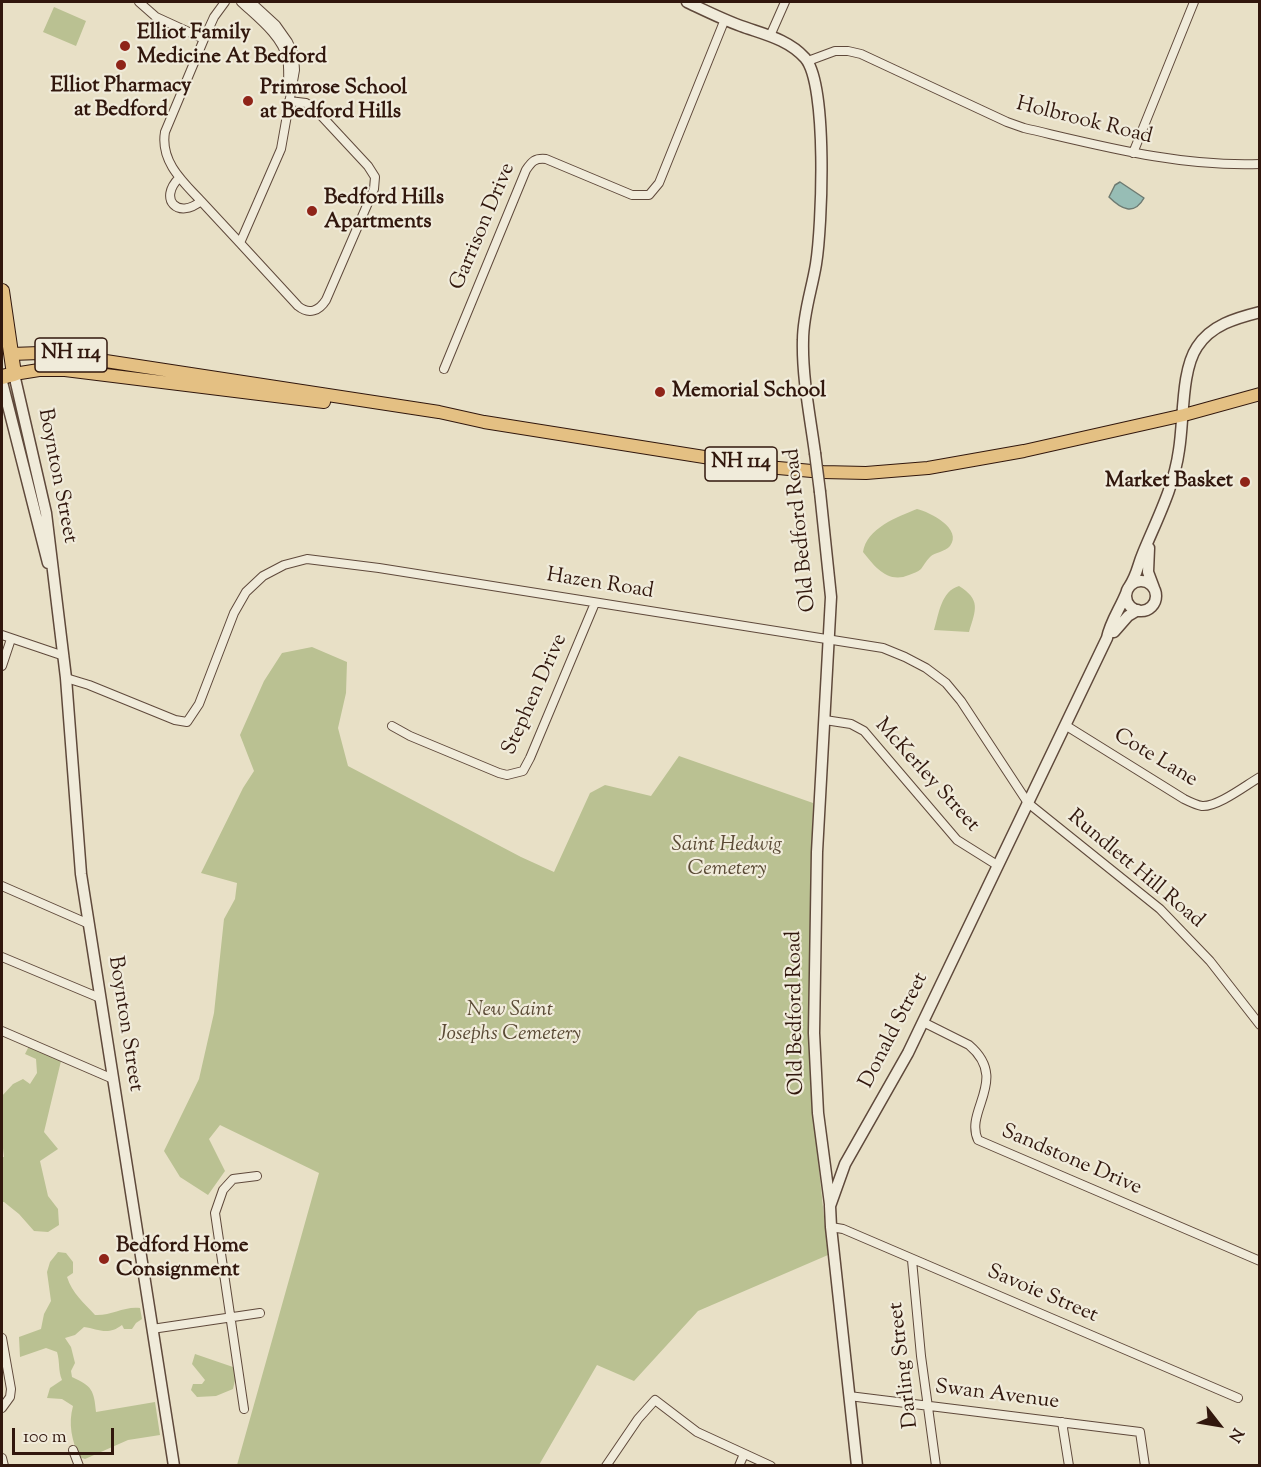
<!DOCTYPE html>
<html>
<head>
<meta charset="utf-8">
<style>
	body { margin:0 }
	#map { position:relative; width:1261px; height:1467px; overflow:hidden; background:#e8e0c6; font-family:"Sorts Mill Goudy",serif }
	canvas { display:block }
	.frame { position:absolute; inset:0; border:3px solid #31170d; pointer-events:none }
	.north { position:absolute; left:1189px; top:1395px; width:60px; height:60px; -webkit-text-stroke:4px #f0ebda; paint-order:stroke; rotate:121deg; font-size:16px; font-weight:700; line-height:24px; text-align:center; color:#31170d }
	.north::after { content:''; display:block; margin:auto; width:21px; height:27px; background:#31170d; clip-path:polygon(50% 0,100% 100%,50% 72%,0 100%) }
	.scale { position:absolute; left:12px; top:1428px; width:102px; height:27px; box-sizing:border-box; border:3px solid #31170d; border-top:0; padding-left:8px; font-size:18px; line-height:21px; white-space:nowrap; color:#31170d; -webkit-text-stroke:4px #f0ebda; paint-order:stroke }
</style>
</head>
<body>
<div id="map">
<canvas width="1261" height="1467"></canvas>
<div class="frame"></div>
<div class="north">N</div>
<div class="scale">100 m</div>
</div>
<script>
const ctx = document.querySelector('canvas').getContext('2d');
ctx.lineJoin = 'round';
function fill(path, color) {
  ctx.fillStyle = color;
  ctx.fill(path, 'evenodd');
}
function stroke(path, color, width, dash) {
  ctx.strokeStyle = color;
  ctx.lineWidth = width;
  ctx.lineCap = dash ? 'butt' : 'round';
  ctx.setLineDash(dash || []);
  ctx.stroke(path);
}
function label(font, color, halo, rows, align = 'center') {
  ctx.font = font + ' "Sorts Mill Goudy",serif';
  ctx.lineWidth = 4.5;
  ctx.setLineDash([]);
  ctx.textBaseline = 'middle';
  ctx.strokeStyle = halo;
  ctx.fillStyle = color;
  for (const [text, x, y, turn = 0] of rows) {
    ctx.save();
    ctx.translate(x, y);
    ctx.rotate((+turn || 0) * Math.PI / 180);
    ctx.textAlign = isNaN(turn) ? turn : align;
    if (halo) ctx.strokeText(text, 0, 0);
    ctx.fillText(text, 0, 0);
    ctx.restore();
  }
}
fill(new Path2D(`
	M54,7L86,21L76,46L43,32Z
	M917,509C930,512 963,529 950,546C945,552 935,552 930,557C926,561 924,565 921,569C918,572 913,573 909,575C888,584 875,567 863,552C867,528 897,517 917,509Z
	M959,586C981,600 976,609 969,632L934,630C939,614 941,591 959,586Z
	M312,647L347,662L346,693L338,728L348,766L521,857L554,872L590,793L605,785L651,796L679,756L813,803L809,989L811,1093L828,1255L698,1311L634,1381L597,1365L539,1465H237L319,1173L220,1125L209,1139L225,1171L208,1195L180,1177L164,1151L199,1079L214,1013L224,919L235,899L237,883L201,873L243,788L254,771L240,735L264,681L282,653Z
	M29,1046L61,1061L44,1132L58,1149L40,1161L48,1196L58,1209L59,1225L48,1232L34,1231L19,1214L4,1202H2V1157H4L2,1139V1096L13,1084L23,1079L30,1084L37,1073L36,1059L25,1054Z
	M58,1252L66,1253L73,1262V1273L67,1277C72,1293 84,1303 95,1315C111,1316 124,1306 140,1308L142,1319L136,1323L132,1329H124L122,1325C108,1336 98,1329 84,1327L75,1335L65,1338L71,1347L75,1363L71,1371L72,1377C92,1386 94,1390 96,1412L155,1402L160,1435L128,1440L85,1459L79,1457C72,1440 68,1424 73,1406L62,1399L47,1398L50,1388L62,1380C58,1371 60,1361 57,1352L46,1348L20,1357L19,1337L41,1329L44,1314L51,1301L47,1272L50,1262Z
	M195,1354L233,1367L236,1376L233,1389L216,1396L197,1397L191,1390L193,1384H202L205,1380L192,1364Z`), '#bac192');
const water = new Path2D(`
	M1120,182L1144,198C1134,216 1121,209 1109,197L1115,185Z`);
fill(water, '#97bdb5');
stroke(water, '#6e7b72', 1.5);
const minor = new Path2D(`
	M139,2L156,17L204,39
	M241,2C258,18 281,35 287,58C289,68 288,78 288,88
	M770,36L785,2
	M808,61L835,51H848L861,54L1007,122L1024,128C1102,146 1179,167 1260,164
	M1133,153L1194,2
	M179,178C158,199 178,220 201,201C182,181 160,161 165,132L204,39L214,17L225,2
	M201,201L240,243L281,149L295,70L294,55L288,42L276,25L251,2
	M240,243L298,306C309,315 319,311 326,300L374,189L375,177L368,166L315,109L306,103L289,101
	M444,369L526,170C532,161 535,158 546,159L632,195H649L659,183L725,19
	M2,635L64,656
	M2,666L11,639
	M66,678L89,685L175,720L187,722L199,704L234,613L246,592L263,576L284,565L307,559L379,568L883,648L905,657L926,668L946,683L961,701L1028,803L1160,909L1210,961L1260,1025
	M825,720L851,724L864,731L957,840L997,865
	M1065,725L1184,799C1190,802 1196,805 1202,806C1218,807 1246,785 1260,777
	M392,726L410,736L499,773L507,775L523,771L530,758L595,603
	M2,886L89,924
	M2,957L100,998
	M923,1022L969,1045C1010,1080 964,1110 978,1140L1260,1261
	M2,1031L113,1079
	M831,1227L843,1229L1238,1398
	M912,1260L921,1356L936,1466
	M152,1329L260,1313
	M2,1338L11,1389L10,1397L2,1408
	M849,1396L1140,1432L1145,1466
	M244,1409L215,1213L223,1190L233,1179L257,1176
	M1062,1422L1069,1466
	M73,1450L79,1466
	M2,1458L4,1466
	M606,1466L638,1419L655,1400L697,1432L771,1466
	M739,1466L744,1454`);
const tertiary = new Path2D(`
	M687,2C704,10 722,19 741,26C763,34 788,39 805,58C828,84 822,227 816,264C812,289 803,314 803,340C802,377 810,416 815,453
	M14,374L46,513L66,678L81,874L174,1466
	M2,382L48,563
	M820,492L831,597L817,852L814,1033L818,1113L830,1204
	M1149,548L1148,572L1154,588
	M1126 596a15 15 0 1 1 30 0a15 15 0 1 1-30 0Z
	M1129,587C1138,573 1137,567 1143,553C1157,519 1174,487 1179,450C1184,420 1181,371 1197,347C1211,325 1236,318 1260,312
	M1114,632L1128,616L1138,610
	M857,1466L831,1227L830,1206L845,1164L908,1053L1107,638C1110,622 1121,607 1127,591`);
const primary = new Path2D(`
	M11,354L40,353L73,356L439,412L484,422L767,467L823,472L866,473L928,468L1024,451L1184,415L1260,394
	M14,374L39,370H65L324,402`);
const trunk = new Path2D(`
	M2,291L14,374L2,377`);
stroke(minor, '#5f493b', 10);
stroke(tertiary, '#5f493b', 13);
stroke(primary, '#31170d', 14);
stroke(trunk, '#31170d', 16);
stroke(minor, '#f0ebda', 8);
stroke(tertiary, '#f0ebda', 10);
stroke(primary, '#e4c083', 12);
stroke(trunk, '#e4c083', 14);
const tertiaryBridge = new Path2D(`
	M815,453L820,492`);
stroke(tertiaryBridge, '#5f493b', 13, []);
stroke(tertiaryBridge, '#f0ebda', 10);
for (const [x, y, r, color] of [
	[125,46,6,"#8f2418"],
	[121,65,6,"#8f2418"],
	[248,101,6,"#8f2418"],
	[312,211,6,"#8f2418"],
	[660,392,6,"#8f2418"],
	[1245,482,6,"#8f2418"],
	[104,1259,6,"#8f2418"]
]) {
  const dot = new Path2D();
  dot.arc(x, y, r, 0, 2 * Math.PI);
  ctx.fillStyle = color;
  ctx.fill(dot);
  stroke(dot, '#f0ebda', 2);
}
for (const [x, y, w] of [
	[71,355,72],
	[741,464,72]
]) {
  const box = new Path2D();
  box.roundRect(x - w / 2, y - 17, w, 34, 4.5);
  ctx.fillStyle = '#f0ebda';
  ctx.fill(box);
  stroke(box, '#31170d', 1.5);
}
label('bold 20px', '#31170d', null, [
	["NH 114",71,355],
	["NH 114",741,464]
]);
label('bold 21px', '#31170d', '#f0ebda', [
	["Elliot Family",137,34],
	["Medicine At Bedford",137,58],
	["Elliot Pharmacy",121,87,"center"],
	["at Bedford",121,111,"center"],
	["Primrose School",260,89],
	["at Bedford Hills",260,113],
	["Bedford Hills",324,199],
	["Apartments",324,223],
	["Memorial School",672,392],
	["Market Basket",1233,482,"right"],
	["Bedford Home",116,1247],
	["Consignment",116,1271]
], 'left');
label('21px', '#31170d', '#f0ebda', [
	["Holbrook Road",1084,122,14],
	["Garrison Drive",484,227,-67],
	["Boynton Street",56,476,79],
	["Old Bedford Road",802,530,-96],
	["Hazen Road",600,585,9],
	["Stephen Drive",536,695,-66],
	["Cote Lane",1155,759,31],
	["McKerley Street",926,776,48],
	["Rundlett Hill Road",1135,870,40],
	["Old Bedford Road",797,1013,-91],
	["Boynton Street",124,1024,81],
	["Donald Street",895,1031,-63],
	["Sandstone Drive",1071,1161,23],
	["Savoie Street",1042,1295,23],
	["Darling Street",905,1365,-97],
	["Swan Avenue",997,1396,7]
]);
label('italic 21px', '#5a4a35', '#f0ebda', [
	["Saint Hedwig",727,846],
	["Cemetery",727,870],
	["New Saint",510,1011],
	["Josephs Cemetery",510,1035]
]);
</script>
</body>
</html>
